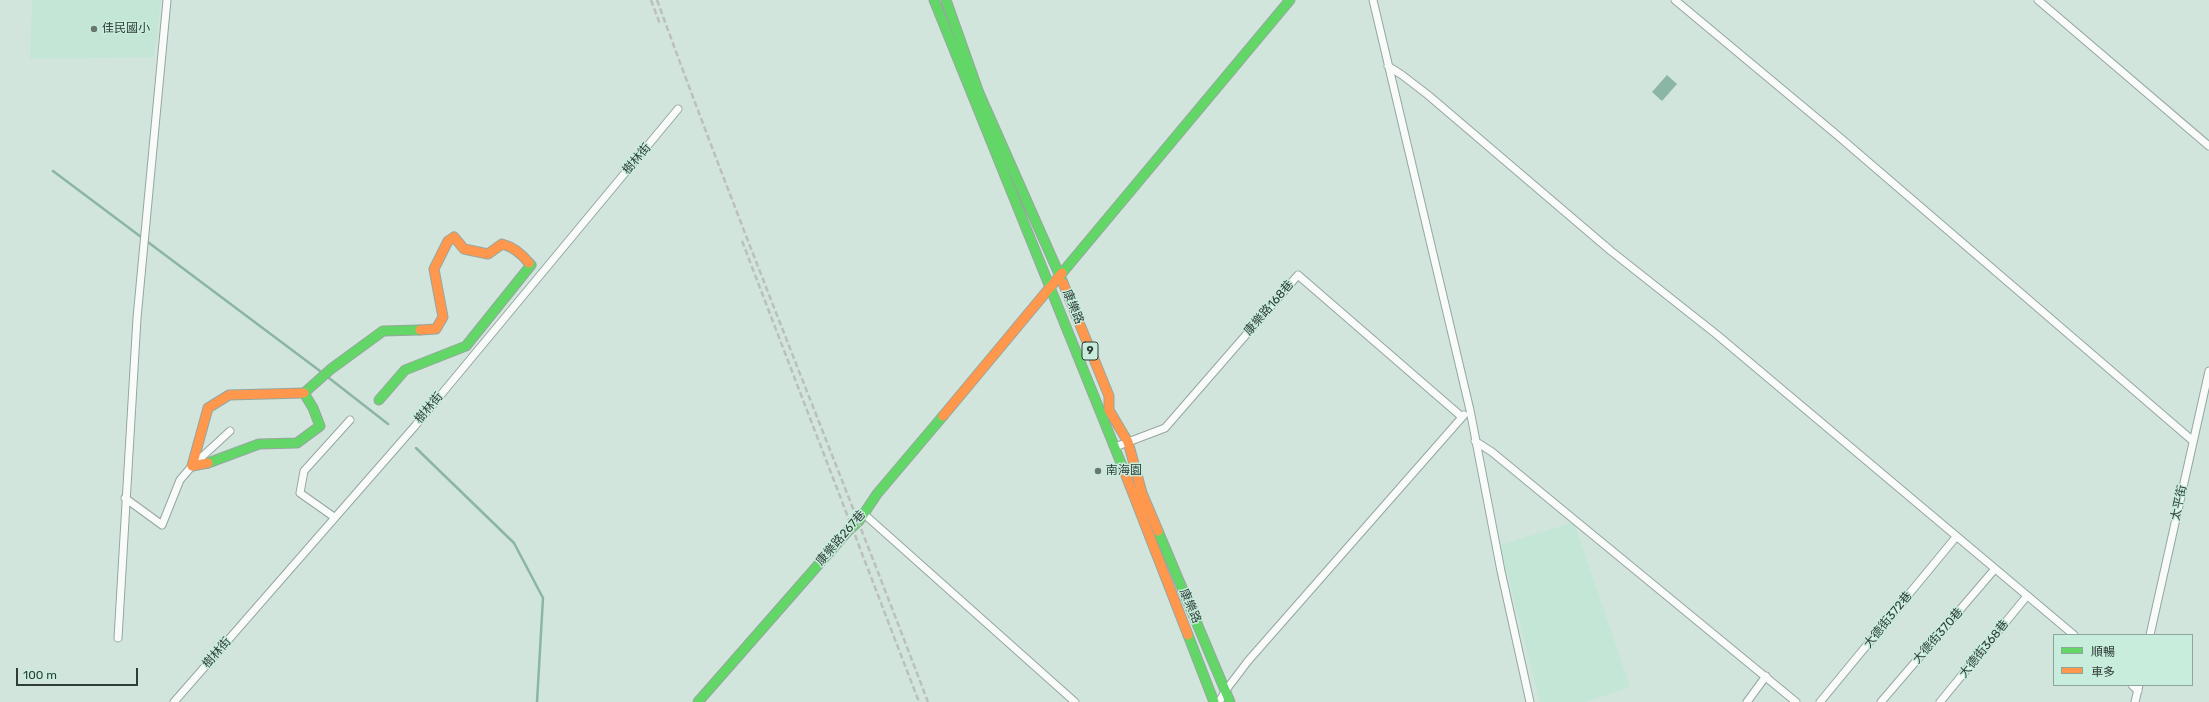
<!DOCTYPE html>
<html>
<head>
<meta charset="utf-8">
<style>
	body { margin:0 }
	#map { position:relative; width:2209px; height:702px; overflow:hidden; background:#d1e5dc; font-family:Rubik,"Noto Sans TC",sans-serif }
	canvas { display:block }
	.legend { position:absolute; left:2053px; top:634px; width:140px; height:52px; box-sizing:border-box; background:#c9eddd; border:1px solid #8ba79b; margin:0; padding:5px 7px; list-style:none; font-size:12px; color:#2f3d37 }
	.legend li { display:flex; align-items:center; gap:8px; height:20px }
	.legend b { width:20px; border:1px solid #8ba79b }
	.scale { position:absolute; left:16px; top:668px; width:122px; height:18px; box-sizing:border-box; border:2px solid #2f3d37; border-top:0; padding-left:5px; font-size:12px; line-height:14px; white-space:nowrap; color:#2f3d37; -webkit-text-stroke:3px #c9eddd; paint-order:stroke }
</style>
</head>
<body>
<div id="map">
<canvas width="2209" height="702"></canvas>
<ul class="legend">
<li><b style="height:5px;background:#63d668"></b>順暢</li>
<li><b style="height:5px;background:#ff974d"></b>車多</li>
</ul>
<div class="scale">100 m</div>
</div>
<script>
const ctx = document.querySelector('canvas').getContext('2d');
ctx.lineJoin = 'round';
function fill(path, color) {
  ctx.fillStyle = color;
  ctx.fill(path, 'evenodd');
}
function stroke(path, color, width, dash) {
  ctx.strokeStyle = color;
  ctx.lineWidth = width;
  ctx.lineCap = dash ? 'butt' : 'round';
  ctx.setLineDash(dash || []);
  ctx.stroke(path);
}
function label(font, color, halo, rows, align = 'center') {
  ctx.font = font + ' Rubik,"Noto Sans TC",sans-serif';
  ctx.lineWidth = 3;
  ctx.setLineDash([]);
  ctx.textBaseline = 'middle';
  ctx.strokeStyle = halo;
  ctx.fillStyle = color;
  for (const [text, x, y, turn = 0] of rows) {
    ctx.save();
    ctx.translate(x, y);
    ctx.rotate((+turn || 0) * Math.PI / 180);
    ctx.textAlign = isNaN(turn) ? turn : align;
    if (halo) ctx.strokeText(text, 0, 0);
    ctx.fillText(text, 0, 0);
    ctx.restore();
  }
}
fill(new Path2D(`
	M32,0H161L154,57L30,59Z
	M1574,522L1630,687L1585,702H1540L1500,545Z`), '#c4e6d7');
fill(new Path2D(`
	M1667,75L1677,84L1662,101L1652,92Z`), '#8bb5a4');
stroke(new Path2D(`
	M53,171L320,371
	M329,378L388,424
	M416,448L514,543L543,598L537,702`), '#8bb5a4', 2.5);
const street = new Path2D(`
	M1373,0L1470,410L1501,571L1530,702
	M1675,0L1837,135L2193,441
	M2038,0L2209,146
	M1388,66L1402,75L1428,95L1611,251L1716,334L2074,635
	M1475,441L1492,452L1796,702
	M1115,447L1165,428L1298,275L1462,417
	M125,498L162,525L180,480L192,466L230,431
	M864,514L1075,702
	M334,517L300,493L304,471L350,420
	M2150,635L2209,371
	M118,638L137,318L167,0
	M2132,685L2138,691
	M174,702L415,426L678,109
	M1219,702L1226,690L1248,661L1464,415
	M1747,702L1766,676
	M1820,702L1956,537
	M1881,702L1994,570
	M1940,702L2027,596
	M2135,702L2139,685`);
const fast = new Path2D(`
	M934,0L1125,473
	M946,0L979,93L1063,283
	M1062,273L1290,0
	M379,400L405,370L466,346L531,265L529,263
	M208,463L259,444L297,443L320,426L313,408L304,393L331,369L383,331L420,330
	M1158,531L1230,702
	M1188,635L1214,702
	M698,702L847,532L859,521L877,494L943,416`);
const slow = new Path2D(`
	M1063,283L1109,396V410L1128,442L1142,493L1158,531
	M420,330L436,329L443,317L434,269L448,241L454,237L464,249L488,254L502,244C513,247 522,254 529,263
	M943,416L1062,273
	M208,463L192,466L208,408L229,395L304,393
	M1125,473L1188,635`);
stroke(street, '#96a69f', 9);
stroke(fast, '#96a69f', 11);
stroke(slow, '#96a69f', 11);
stroke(street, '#f8fbfa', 7);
stroke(fast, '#63d668', 9);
stroke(slow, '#ff974d', 9);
stroke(new Path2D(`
	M651,0L660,24
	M657,0C743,236 839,468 928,702
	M742,241L919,702`), '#bbc0bd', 2.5, [6, 3]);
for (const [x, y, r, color] of [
	[94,29,4,"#687871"],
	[1098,471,4,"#687871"]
]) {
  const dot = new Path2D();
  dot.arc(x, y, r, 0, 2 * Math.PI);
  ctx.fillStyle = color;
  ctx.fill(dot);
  stroke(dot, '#c9eddd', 1.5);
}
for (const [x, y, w] of [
	[1090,351,16]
]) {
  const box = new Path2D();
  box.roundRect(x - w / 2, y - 9, w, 18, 3);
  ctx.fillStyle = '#c9eddd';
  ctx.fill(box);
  stroke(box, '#2f3d37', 1);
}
label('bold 11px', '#2f3d37', null, [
	["9",1090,351]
]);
label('12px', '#2f3d37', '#c9eddd', [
	["佳民國小",102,29],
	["南海園",1106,471]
], 'left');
label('12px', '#2f3d37', '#c9eddd', [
	["樹林街",637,159,-50],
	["康樂路",1073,307,68],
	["康樂路168巷",1269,308,-49],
	["樹林街",429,408,-50],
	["太平街",2179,503,-78],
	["康樂路267巷",841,538,-49],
	["康樂路",1190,606,67],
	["大德街372巷",1888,620,-51],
	["大德街370巷",1938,636,-49],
	["大德街368巷",1984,649,-51],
	["樹林街",217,653,-49]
]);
</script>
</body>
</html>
